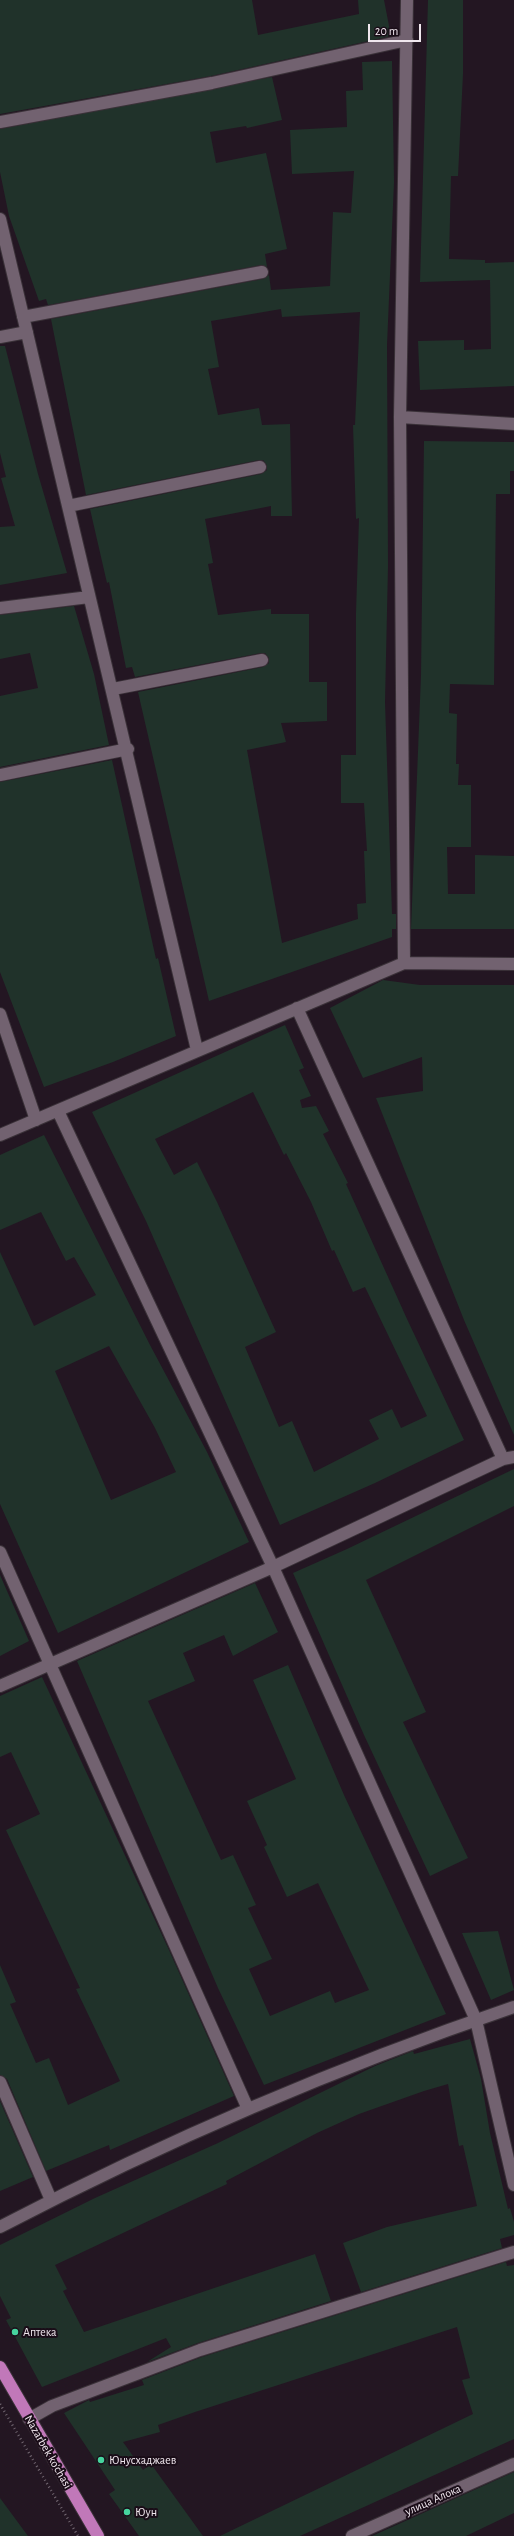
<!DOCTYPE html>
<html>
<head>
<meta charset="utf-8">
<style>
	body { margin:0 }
	#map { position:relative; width:514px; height:2536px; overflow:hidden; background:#231622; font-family:"Alegreya Sans",sans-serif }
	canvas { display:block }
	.scale { position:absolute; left:368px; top:24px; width:53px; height:18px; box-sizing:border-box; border:2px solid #f0e7ee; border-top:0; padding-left:5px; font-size:12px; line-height:14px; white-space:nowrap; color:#f0e7ee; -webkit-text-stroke:3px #1a0d18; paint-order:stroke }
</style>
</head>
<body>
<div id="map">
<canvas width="514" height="2536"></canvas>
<div class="scale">20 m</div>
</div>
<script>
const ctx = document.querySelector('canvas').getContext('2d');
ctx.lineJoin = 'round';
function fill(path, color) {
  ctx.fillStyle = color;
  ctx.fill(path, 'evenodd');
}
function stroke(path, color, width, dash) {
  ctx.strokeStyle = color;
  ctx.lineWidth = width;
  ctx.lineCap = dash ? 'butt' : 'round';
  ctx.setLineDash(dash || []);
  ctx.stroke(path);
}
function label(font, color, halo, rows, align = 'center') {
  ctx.font = font + ' "Alegreya Sans",sans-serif';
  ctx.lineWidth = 4;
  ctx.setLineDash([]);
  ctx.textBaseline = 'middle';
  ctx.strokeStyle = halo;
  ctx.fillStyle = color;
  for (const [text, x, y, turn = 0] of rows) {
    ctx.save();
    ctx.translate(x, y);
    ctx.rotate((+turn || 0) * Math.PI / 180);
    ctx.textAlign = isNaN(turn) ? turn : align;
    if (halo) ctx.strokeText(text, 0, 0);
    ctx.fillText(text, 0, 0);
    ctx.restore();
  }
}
fill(new Path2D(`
	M0,0H252L258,35L359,14L358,0H384L391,36L211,76L0,114Z
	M428,0H463V74L458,176H451L449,259L485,260V263L514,262V386L420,390L418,341L464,340V350L491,349L490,280L420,282Z
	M392,61L394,182L387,345L388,566L385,702L392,914H396V929H392V937L209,1001L138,692L263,667L269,663V658L265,653H261L135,677L132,667L126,668L109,582L107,583L90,509L261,474L267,470V465L263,460H259L86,495L51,319L263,279L269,275L271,290L330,286L333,212L351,213L354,171L292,174L290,130L347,127L346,91L363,90L362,62ZM281,309L282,317L360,312L355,425H353L356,519L359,518L356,613V755H341V803H364L367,851H364L366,903L357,904L358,919L282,943L247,750L286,742L281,723L327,721V682H309V614H271V609L218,615L208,564L213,563L205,519L271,506V516H292L290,424L262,425L259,408L218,415L208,369L219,367L211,321Z
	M272,77L282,120L247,128L246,126L210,132L216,163L266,153L287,249L265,254L267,267L261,265L48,305L46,299L39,301L9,216L0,172V129Z
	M0,346H5L38,474L67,573L0,585V527L15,526L1,478L6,477L0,453Z
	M424,441L514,442V471H510V494H496L494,685L450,684L449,713L457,714L456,764H459L458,785H471V847H447L448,894H475V855L514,856V929H411L421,675Z
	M74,606L94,674L109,745L0,767V696L38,688L30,653L0,659V615Z
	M112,760L156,959L158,958L176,1036L113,1062L44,1087L0,972V782Z
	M383,980L420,985H514V1435L464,1320L376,1098L423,1091L422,1057L363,1078L330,1008Z
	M285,1025L304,1068L299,1070L311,1096L300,1100L302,1108L316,1106L329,1131L323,1134L348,1183L346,1184L407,1319L464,1440L375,1483L280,1525L146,1221L92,1112ZM253,1092L284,1155L286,1153L311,1202L332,1251L334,1250L353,1292L365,1287L427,1416L401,1428L392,1409L369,1420L379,1439L314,1472L292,1421L279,1427L245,1347L276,1332L217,1202L197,1162L174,1175L155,1139Z
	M44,1135L150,1345L207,1452L249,1542L58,1633L0,1504V1252L34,1326L96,1295L74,1257L66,1261L41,1212L0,1230V1155ZM109,1346L155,1428L176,1472L111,1500L55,1371Z
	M514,1469V1506L366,1580L426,1712L403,1722L468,1858L430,1876L364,1735L293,1573L347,1549Z
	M0,1575L29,1641L0,1656Z
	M255,1583L278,1632L233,1656L224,1635L183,1653L195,1681L148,1701L221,1860L233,1855L256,1905L248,1908L272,1959L249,1969L270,2016L330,1991L335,2003L369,1990L318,1883L287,1897L264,1847L267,1845L247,1801L296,1779L253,1680L288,1665L344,1795L446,2014L264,2085L218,1988L77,1661Z
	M42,1677L169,1950L234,2096L110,2150L109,2145L46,2171L7,2079L0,2075V1965L16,2002L10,2004L36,2063L49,2058L68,2105L120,2081L76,1989L80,1988L6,1830L40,1814L11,1752L0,1757V1696Z
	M498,1931L514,1990L491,2000L462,1933Z
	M470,2039L481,2079L490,2133L508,2209L510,2208L514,2222V2235L500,2239L502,2248L361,2292L343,2243L387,2227L477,2206L463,2145L459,2146L448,2084L424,2091L359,2114L317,2133L226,2181L227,2184L55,2265L67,2289L63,2291L84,2332L315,2254L331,2301L198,2343L147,2362L171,2347L166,2338L42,2387L6,2320L11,2318L0,2296V2245L95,2198L218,2143L375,2066L413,2051L414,2054Z
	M0,2101L33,2177L0,2191Z
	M506,2262L507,2266L514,2265V2439L300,2536H220L473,2414L462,2380L470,2378L457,2327L195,2412L158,2425L160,2432L123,2442L143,2470L151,2464L203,2536H139L109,2494L115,2490L64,2413L89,2400L90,2402L144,2385L142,2380L202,2357Z
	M514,2472V2513L466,2536H372Z
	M0,2498L28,2536H0Z`), '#20322a');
const minor = new Path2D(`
	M0,122L212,83L407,40
	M0,219C65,496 133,772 197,1050
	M23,317L262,272
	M0,337L27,332
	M400,417L514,424
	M68,506L260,467
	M0,608L89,597
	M113,689L262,660
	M0,775L128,749
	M404,963L400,417L407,0
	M297,1008L503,1459
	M0,1014L36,1120
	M58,1111L273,1567L476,2020L514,2185
	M0,1135L404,963L514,964
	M0,1552L248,2109
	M0,1686L273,1567L503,1459L514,1457
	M0,2082L51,2200
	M0,2227C165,2141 338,2067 514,2007
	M29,2419L52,2406L200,2350L514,2252
	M352,2536L514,2464`);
const major = new Path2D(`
	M0,2367L98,2536`);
stroke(minor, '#3a3138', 14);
stroke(major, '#3a3138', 14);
stroke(new Path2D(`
	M0,2404L78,2536`), '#716670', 2.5, [1, 3]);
stroke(minor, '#726270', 12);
stroke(major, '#c178b9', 12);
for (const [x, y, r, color] of [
	[15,2332,4,"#46d49e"],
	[101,2460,4,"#46d49e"],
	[127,2512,4,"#46d49e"]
]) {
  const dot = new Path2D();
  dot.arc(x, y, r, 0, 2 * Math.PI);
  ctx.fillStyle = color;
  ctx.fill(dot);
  stroke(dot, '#1a0d18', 1.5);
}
label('12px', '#f0e7ee', '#1a0d18', [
	["Аптека",23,2332],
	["Юнусхаджаев",109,2460],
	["Юун",135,2512]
], 'left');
label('12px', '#f0e7ee', '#1a0d18', [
	["Nazarbek ko'chasi",48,2452,60],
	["улица Алока",433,2500,-24]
]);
</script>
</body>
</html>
